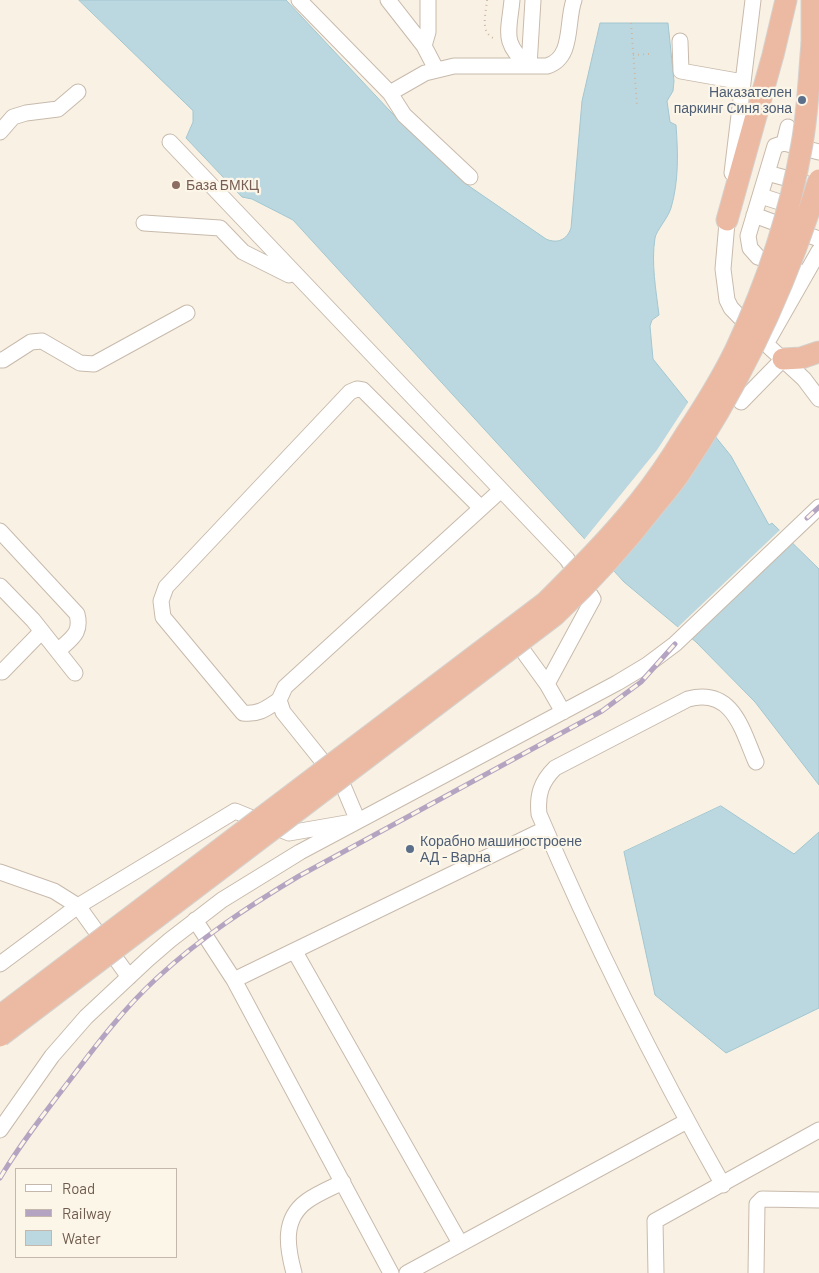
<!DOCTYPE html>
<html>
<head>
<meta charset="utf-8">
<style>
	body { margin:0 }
	#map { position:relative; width:819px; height:1273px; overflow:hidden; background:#f9f2e4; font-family:Barlow,sans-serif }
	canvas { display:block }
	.legend { position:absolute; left:15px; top:1168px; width:162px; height:90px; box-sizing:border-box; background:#fcf6e9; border:1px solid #c3b8ab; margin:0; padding:6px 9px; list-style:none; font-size:15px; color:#6e5b4d }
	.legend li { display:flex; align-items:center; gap:10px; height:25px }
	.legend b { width:25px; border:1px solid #c3b8ab }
</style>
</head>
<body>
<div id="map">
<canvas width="819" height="1273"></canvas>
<ul class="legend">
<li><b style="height:6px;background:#fff"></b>Road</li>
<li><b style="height:6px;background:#b5a4c1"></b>Railway</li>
<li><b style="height:14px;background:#bbd8e0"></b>Water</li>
</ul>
</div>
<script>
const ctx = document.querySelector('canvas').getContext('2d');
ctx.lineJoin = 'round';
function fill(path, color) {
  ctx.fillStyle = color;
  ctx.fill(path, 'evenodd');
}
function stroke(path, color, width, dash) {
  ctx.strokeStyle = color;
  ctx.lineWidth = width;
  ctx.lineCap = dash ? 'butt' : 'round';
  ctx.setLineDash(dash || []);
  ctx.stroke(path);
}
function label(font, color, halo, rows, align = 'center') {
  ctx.font = font + ' Barlow,sans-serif';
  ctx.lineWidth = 4.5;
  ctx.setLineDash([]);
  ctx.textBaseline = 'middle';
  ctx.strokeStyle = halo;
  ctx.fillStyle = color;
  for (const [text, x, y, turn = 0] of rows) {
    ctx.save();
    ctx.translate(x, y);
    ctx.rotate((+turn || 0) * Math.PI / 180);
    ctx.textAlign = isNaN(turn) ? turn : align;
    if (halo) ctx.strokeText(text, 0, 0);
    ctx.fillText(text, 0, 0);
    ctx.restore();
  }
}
const water = new Path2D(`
	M79,0H286L405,127L466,184L546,239C557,244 567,240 571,228L582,101L600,23H668L674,81L673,91L667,101L670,122L676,125C678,152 679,181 671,208C668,218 656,231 655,238C651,263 656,290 659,315L652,320L650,326L653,359L731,456L769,525L772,523L819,569V785L755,702L696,642L624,582L293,220L252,199L242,197L186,138L193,122V111Z
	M721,806L794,854L819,832V1008L726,1053L655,995L624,852Z`);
fill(water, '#bbd8e0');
stroke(water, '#a2c6d0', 1);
fill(new Path2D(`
	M689,401L695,409L634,546L612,573L583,541L657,450Z
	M782,528L795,540L689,640L676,629Z`), '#f9f2e4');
const minor = new Path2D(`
	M299,0L390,93L404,115L470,177
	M388,0L424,46L436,69
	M512,0C509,32 501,43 529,66
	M680,41L681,71L743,82
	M424,46L428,32V0
	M529,66L533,0
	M390,93L425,73L454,66H547C574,58 566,22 574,0
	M0,132L13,117L26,113L58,109L78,92
	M170,142L567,559L593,599L547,684L563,712
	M784,143L788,127
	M732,173L753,0
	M767,173L819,187
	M761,196L798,208
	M728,211L723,269L727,300L731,308L766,344L804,379L819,399
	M754,215L819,239
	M144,223L220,228L243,252L289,275
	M806,274L758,257L750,248L748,236L775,146L784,143L819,152
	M766,344L819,251
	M0,360H3L31,342L42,341L80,363L94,364L187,313
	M741,402L783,359
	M0,531L77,614C82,634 71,638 58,651
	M0,586L33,620L75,673
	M513,637L547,684
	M2,672L42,631
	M279,700C267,708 259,715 243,713L163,617L161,601L166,587L350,392L357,389L363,390L481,508
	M0,872L54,891L78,906L129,977
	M195,920L234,980L391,1273
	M295,952L460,1243
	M0,964L78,906L235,811L289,833L358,821L344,788L283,712L279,700L285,687L501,490
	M234,980L545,829
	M0,1130L52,1056L66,1040L86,1017L148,959L170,940L222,900L300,852L617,683L647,665L675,644L819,507
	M723,1185C655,1065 593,941 539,814C537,795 541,782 555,768L688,699C733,687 742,730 756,762
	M294,1273C287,1247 282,1219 307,1201C318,1193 331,1188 343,1182
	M407,1273L687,1121
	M656,1273L655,1221L819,1130
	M756,1273L757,1204L762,1199L819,1200`);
const highway = new Path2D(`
	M812,0V43
	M727,220L773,55L786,0
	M783,359L801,358L819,352`);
stroke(minor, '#c8baac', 17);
stroke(highway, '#d6d1cd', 23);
stroke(new Path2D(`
	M487,0C486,14 479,34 496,39
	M631,23L637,105
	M633,55L649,54`), '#cfb7a2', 2, [1, 4]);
stroke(minor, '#fff', 15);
stroke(highway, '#ecbaa2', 21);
const rail = new Path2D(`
	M807,518L819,507
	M0,1178C19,1146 43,1115 66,1085C94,1048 122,1010 157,978C200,938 249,906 299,876L602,711L641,682L675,644`);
stroke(rail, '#b5a4c1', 5);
stroke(rail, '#fcf6e9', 3, [9]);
const highwayBridge = new Path2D(`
	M0,1016L546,602C578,570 610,538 639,502C656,481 672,457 686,434C704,407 722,378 736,349C766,285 790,214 802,144C808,111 809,76 812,43
	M0,1036L555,615C591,581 624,545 654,506C663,495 672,485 680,473C741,383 787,284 819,180`);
stroke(highwayBridge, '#d6d1cd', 23, []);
stroke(highwayBridge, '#ecbaa2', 21);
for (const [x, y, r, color] of [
	[802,100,5,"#5c6f8a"],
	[176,185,5,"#8d6e63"],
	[410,849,5,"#5c6f8a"]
]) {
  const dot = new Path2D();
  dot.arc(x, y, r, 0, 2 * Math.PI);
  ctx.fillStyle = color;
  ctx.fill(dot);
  stroke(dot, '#fcf6e9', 2);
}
label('14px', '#4e5e75', '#fcf6e9', [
	["Наказателен",792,92],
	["паркинг Синя зона",792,108],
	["Корабно машиностроене",420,841,"left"],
	["АД - Варна",420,857,"left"]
], 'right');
label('14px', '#785e54', '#fcf6e9', [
	["База БМКЦ",186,185]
], 'left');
</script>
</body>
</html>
